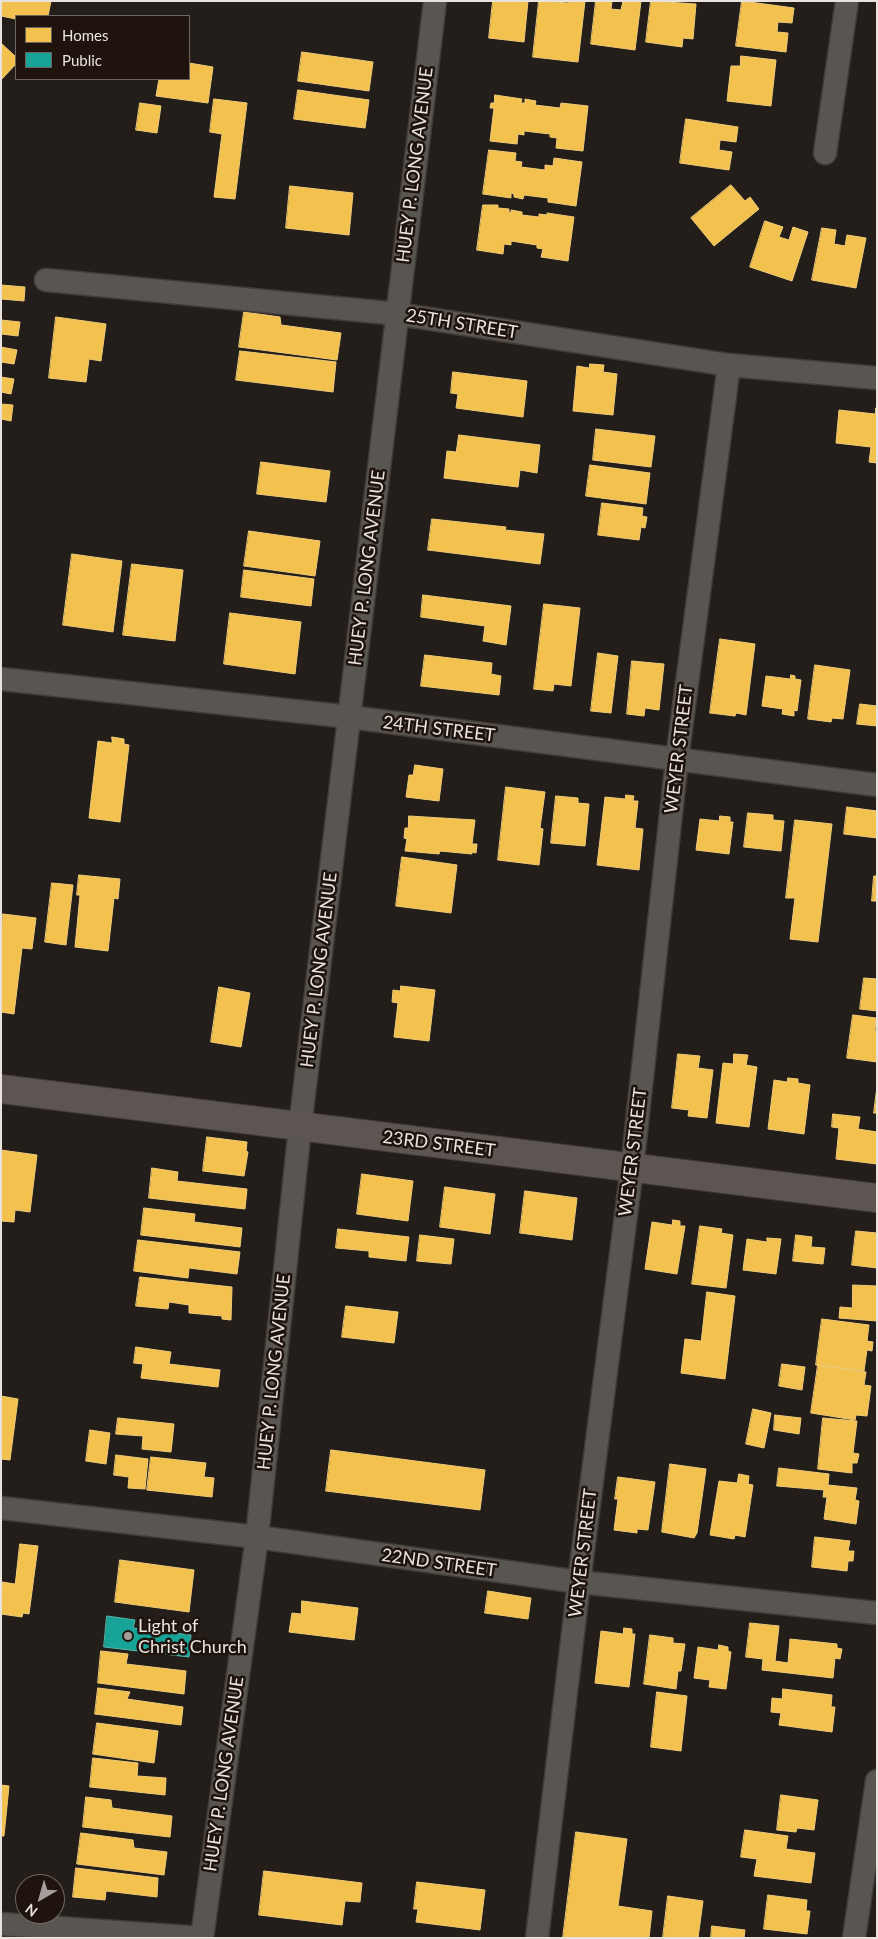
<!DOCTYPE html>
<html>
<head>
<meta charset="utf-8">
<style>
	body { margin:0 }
	#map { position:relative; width:878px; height:1939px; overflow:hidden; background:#231e1a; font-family:Lato,sans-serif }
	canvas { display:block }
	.frame { position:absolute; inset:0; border:2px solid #eae2dd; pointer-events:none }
	.legend { position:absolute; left:15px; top:15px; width:175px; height:65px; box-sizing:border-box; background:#1e140d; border:1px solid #706660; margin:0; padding:6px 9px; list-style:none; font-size:15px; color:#eae2dd }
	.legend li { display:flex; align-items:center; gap:10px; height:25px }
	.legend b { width:25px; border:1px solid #706660 }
	.north { position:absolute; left:15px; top:1874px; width:50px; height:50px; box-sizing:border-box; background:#1e140d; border:1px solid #706660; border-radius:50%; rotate:218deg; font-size:14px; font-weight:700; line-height:20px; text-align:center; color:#eae2dd }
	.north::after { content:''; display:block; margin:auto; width:18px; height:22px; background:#a49d99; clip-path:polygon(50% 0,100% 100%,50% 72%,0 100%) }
</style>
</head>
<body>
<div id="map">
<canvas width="878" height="1939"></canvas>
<div class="frame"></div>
<ul class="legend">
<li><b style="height:14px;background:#f2c14e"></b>Homes</li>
<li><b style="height:14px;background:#17a398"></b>Public</li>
</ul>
<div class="north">N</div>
</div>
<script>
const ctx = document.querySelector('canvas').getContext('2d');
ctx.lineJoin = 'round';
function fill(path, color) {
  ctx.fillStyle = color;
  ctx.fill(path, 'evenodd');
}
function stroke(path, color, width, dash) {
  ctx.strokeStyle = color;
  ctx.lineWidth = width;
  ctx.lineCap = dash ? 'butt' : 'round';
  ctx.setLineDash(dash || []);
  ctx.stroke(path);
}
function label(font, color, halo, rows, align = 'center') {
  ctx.font = font + ' Lato,sans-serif';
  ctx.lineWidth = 5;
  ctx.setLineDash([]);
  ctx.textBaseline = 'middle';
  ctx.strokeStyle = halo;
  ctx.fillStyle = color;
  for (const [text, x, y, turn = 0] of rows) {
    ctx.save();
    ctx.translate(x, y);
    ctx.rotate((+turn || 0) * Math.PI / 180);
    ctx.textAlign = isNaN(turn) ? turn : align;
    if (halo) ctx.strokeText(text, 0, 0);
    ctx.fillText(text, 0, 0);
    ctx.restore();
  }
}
const homes = new Path2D(`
	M1,1H51L48,16H16V19L1,16Z
	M493,1H528L524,42L489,38Z
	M539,1L569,3V1H585L578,62L533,57Z
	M596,1H612L611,9L621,10L623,1H641L635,50L591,44Z
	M651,1L696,4L693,39L683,38L682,47L646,42Z
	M742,1L794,8L792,23L778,22L777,32L788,33L786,52L736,46Z
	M1,43L16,57V64L1,80Z
	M302,52L373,62L369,91L298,81Z
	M741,56L776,60L771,106L727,101L731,66H740Z
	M189,63L213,67L208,103L156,96L159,79H189Z
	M298,90L369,100L365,128L294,119Z
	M495,95L522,99L521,103H525V99L536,101L535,105L560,108L561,103L588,106L583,151L556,148L557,138L550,137V134L524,131V135L518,134L517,144L490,141L494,108H490L491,103H494Z
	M214,99L247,103L235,199L214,197L222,134L210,132Z
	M140,103L161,106L157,133L136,130Z
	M686,119L738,127L736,142L720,140L719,150L732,152L729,170L680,163Z
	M489,150L516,153L515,161L522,162L521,167L545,170V165L553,166L554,158L582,162L576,206L548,202V198L524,195L523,199L514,197V194L511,193V198L483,194Z
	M731,185L745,201L750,197L759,209L714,246L691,218Z
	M290,186L353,193L349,235L286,228Z
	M483,205H498V208L509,209V212L511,213V210L522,212V215L539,217V214L547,215V213L574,217L568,261L541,257L543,249L537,248V245L511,241V245L504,244L503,254L477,250Z
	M765,221L783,227L779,237L789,240L793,227L808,232L792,281L750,267Z
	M822,228L836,230L834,244L845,246L847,235L866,238L856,288L812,280Z
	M1,285L25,287L24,301L1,299Z
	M244,312L280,317L281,325L341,333L337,360L239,347Z
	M56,317L106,324L101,361L89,359L86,382L49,378Z
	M1,320L20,322L18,336L1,334Z
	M1,347L17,350L14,364L1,362Z
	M240,351L336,362L333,392L236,380Z
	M590,364L604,365L603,372L617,374L613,415L573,411L577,366L589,368Z
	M453,372L527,381L523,417L456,408L458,394L451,393Z
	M1,377L14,379L11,394L1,392Z
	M1,404L13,405L11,421L1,419Z
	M876,408H877V463L869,462L871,447L836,443L839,410L875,414Z
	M596,429L655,436L651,467L593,460Z
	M459,435L540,445L537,473L520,470L518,487L444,478L447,451L456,452Z
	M261,462L330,471L326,502L257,494Z
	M590,465L650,473L646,504L586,496Z
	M602,503L643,508L642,516L647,517L645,528L641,527L639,540L598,535Z
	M432,519L506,527L505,530L544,534L540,564L428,550Z
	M249,531L320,541L315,576L244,566Z
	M72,554L122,561L113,632L63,625Z
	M132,564L183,570L175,641L123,635Z
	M244,570L314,579L311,606L241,597Z
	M423,595L511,606L506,645L483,641L485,626L421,617Z
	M544,604L580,608L571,686L554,684L553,691L534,689Z
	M230,613L301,622L295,674L224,664Z
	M720,639L755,644L746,715L736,713L735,716L710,713Z
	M598,653L618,656L611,713L591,711Z
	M425,655L492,663L491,674L501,676L499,695L421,686Z
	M632,661L664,664L659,710L645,708L644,716L627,714Z
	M815,665L850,670L843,719L832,718L831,722L808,719Z
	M791,675L795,676V679L801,680L797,711L794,710V716L782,714L783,709L762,706L766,676L790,679Z
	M860,704L877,706V726L857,724Z
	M112,737L124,739V744L129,745L120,822L89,818L98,741L112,743Z
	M415,765L443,769L439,801L406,797L409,775H413Z
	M506,787L545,792L540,828L543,829L539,865L498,860Z
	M626,795L634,796L633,801H638L635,828L643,829L639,870L597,865L605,797L625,799Z
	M556,796L578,798V803L589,804L585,846L551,843Z
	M847,807L877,811V838L844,834Z
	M748,813L773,815V820L784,821L781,851L744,847Z
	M409,816L475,820L472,844H477L476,853L472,852V854L440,851L439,854L405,851L407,839L404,838L405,828H408Z
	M720,816L730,817V822H733L729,854L696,850L700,819L719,821Z
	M795,820L832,824L818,942L790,939L795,898H786Z
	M402,857L457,865L451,913L396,906Z
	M79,875L120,879L118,899L114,898L108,951L75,947L80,895H77Z
	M874,876H877V901H872Z
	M52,883L73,885L66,945L45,942Z
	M3,914L36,918L32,949L22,948L14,1014L1,1012V931Z
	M864,978L877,979V1011L860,1009Z
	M401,986L435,990L429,1041L394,1037L398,1003L392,1002L393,990L400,991Z
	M219,987L250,993L241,1047L211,1042Z
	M853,1015L876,1018L875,1031H877V1062L847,1058Z
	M678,1054L700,1056L698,1068L713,1070L707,1118L688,1116L689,1110L672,1108Z
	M734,1054L748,1055L746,1065L757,1067L749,1127L716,1123L723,1063L733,1064Z
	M788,1078L798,1079V1083L810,1085L804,1134L768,1129L774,1080L787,1082Z
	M877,1087V1113H874Z
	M833,1114L860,1117L858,1129L877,1132V1164L836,1159L839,1128L832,1127Z
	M207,1137L247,1142L246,1151L248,1152L244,1176L203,1171Z
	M1,1150L37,1155L30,1212L15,1210L14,1222L1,1221Z
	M152,1168L178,1172L177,1181L247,1189L245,1209L149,1198Z
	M362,1174L413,1181L408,1221L357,1214Z
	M445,1187L495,1194L490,1234L440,1227Z
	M525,1191L577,1198L572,1240L520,1233Z
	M144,1208L195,1214L194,1222L242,1228L240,1247L141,1235Z
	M673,1220L680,1221V1226H685L677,1274L645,1269L652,1222L672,1225Z
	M700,1226L722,1229L721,1233L733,1235L726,1288L692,1284Z
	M338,1229L409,1237L406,1261L369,1257V1251L336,1248Z
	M856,1231L877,1233V1268L852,1265Z
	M420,1235L454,1239L451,1264L417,1261Z
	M796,1235L812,1237L811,1247L825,1248L823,1264L793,1261Z
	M767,1238L781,1239L776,1274L743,1270L747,1239L767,1242Z
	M138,1240L240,1252L237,1274L189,1268L188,1278L134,1271Z
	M140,1277L232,1287L231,1320L222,1319V1316L189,1313V1305L169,1302L168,1309L136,1306Z
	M853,1285L877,1286V1321L839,1318L840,1307L852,1308Z
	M707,1292L735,1296L725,1379L681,1373L685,1339L701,1341Z
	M346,1306L398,1312L394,1343L342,1337Z
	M822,1319L869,1325L867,1341L873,1342L872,1351L867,1350L864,1371L816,1365Z
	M136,1347L171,1352L169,1364L220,1370L218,1387L141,1378L143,1364L134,1363Z
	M782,1364L805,1367L802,1390L779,1386Z
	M818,1365L866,1372L864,1385L871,1386L867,1416L856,1415L855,1420L811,1413Z
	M1,1396L18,1399L10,1460L1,1459Z
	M753,1409L771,1413L764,1448L746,1444Z
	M775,1415L801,1418L799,1434L774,1430Z
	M118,1418L174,1424L171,1452L142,1449L143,1436L116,1434Z
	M823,1418L857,1421L853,1453L859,1454L857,1463H852V1473L818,1469Z
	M90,1430L110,1433L106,1464L86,1461Z
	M331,1450L485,1470L480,1510L326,1491Z
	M116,1455L148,1459L145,1489L128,1488L129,1477L114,1475Z
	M151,1457L206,1463L204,1477L214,1478L212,1497L147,1490Z
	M670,1464L706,1469L697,1533L694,1538L662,1532Z
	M779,1468L829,1474L828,1485L857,1488L855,1500L859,1501L856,1524L824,1519L827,1497H823L824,1490L777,1486Z
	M739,1474L749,1476L748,1484L753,1485L745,1537L735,1535L734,1539L710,1535L719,1481L737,1483Z
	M618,1477L655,1482L648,1530L637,1529V1533L614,1530L618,1499H615Z
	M815,1537L850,1541L848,1551H854L853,1561H848L847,1571L812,1567Z
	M20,1544L38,1546L29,1614L23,1613L22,1617L1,1614L2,1582L15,1584Z
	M120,1560L194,1570L189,1612L115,1602Z
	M488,1591L531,1598L528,1619L485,1613Z
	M302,1601L358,1608L354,1640L289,1632L292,1613L301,1614Z
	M750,1623L779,1626L775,1661L788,1663L790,1639L837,1644V1648L842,1649L840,1659L835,1658L833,1678L762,1670L763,1659L746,1657Z
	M624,1628L632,1629V1634H635L629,1687L595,1683L601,1631L623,1634Z
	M650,1635L673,1638V1643L685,1644L681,1671H678L676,1689L644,1684Z
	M719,1645L728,1647V1651L731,1652L726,1689L709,1687L710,1680L694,1678L698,1647L718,1650Z
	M101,1651L128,1654L126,1664L186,1671L184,1694L98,1683Z
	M98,1688L130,1692L127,1699L183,1707L181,1725L95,1714Z
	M783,1689L832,1695L831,1707H835L832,1732L779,1725L781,1713L771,1712L772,1698L782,1699Z
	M657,1692L687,1696L681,1751L651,1747Z
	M97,1723L158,1731L154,1763L93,1754Z
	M93,1758L138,1763L137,1776L166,1778L165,1795L90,1787Z
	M1,1785L9,1786L4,1836H1Z
	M781,1795L818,1800L814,1830L797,1828L796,1832L777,1830Z
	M86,1797L111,1800L112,1808L172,1816L170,1837L83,1827Z
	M745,1830L788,1836L786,1849L815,1853L811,1883L754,1876L757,1859L741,1857Z
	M576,1832L627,1839L618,1906L652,1911L649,1938H563Z
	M81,1833L133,1840L134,1848L167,1852L164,1875L77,1864Z
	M76,1868L158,1878L157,1897L106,1891L105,1900L73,1897Z
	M264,1871L362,1883L360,1902L345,1901L342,1925L259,1915Z
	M417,1882L485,1890L480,1930L416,1922L418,1909H414Z
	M768,1895L807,1900L806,1911H810L807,1934L764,1929Z
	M668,1896L703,1901L698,1938H663Z
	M712,1926L745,1930L744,1938H711Z`);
fill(homes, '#f2c14e');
stroke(homes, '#f0cb79', 1);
const public = new Path2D(`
	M107,1616L135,1620L133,1628L191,1635L189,1657L104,1647Z`);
fill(public, '#17a398');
stroke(public, '#56b6ad', 1);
const street = new Path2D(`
	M825,153L847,1
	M46,280L398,314L729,365L877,378
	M1,679L350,717L877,785
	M1,1508L257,1537L579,1582L877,1613
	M1,1924L202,1938
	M202,1938L257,1537L300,1127L435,1
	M537,1938L579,1582L632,1168L677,759L729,365
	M854,1938L877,1781`);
const secondary = new Path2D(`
	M1,1089L877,1198`);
stroke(street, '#403c39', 25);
stroke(secondary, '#403c39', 30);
stroke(street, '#595551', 22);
stroke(secondary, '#5c5551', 28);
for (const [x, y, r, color] of [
	[128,1636,5,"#a49d99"]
]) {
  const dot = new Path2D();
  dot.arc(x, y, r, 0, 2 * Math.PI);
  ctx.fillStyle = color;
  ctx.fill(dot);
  stroke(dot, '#1e140d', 2);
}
label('18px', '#eae2dd', '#1e140d', [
	["HUEY P. LONG AVENUE",415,165,-83],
	["25TH STREET",462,324,9],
	["HUEY P. LONG AVENUE",367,568,-83],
	["24TH STREET",439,729,7],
	["WEYER STREET",679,749,-83],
	["HUEY P. LONG AVENUE",319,970,-83],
	["23RD STREET",439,1144,7],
	["WEYER STREET",633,1152,-83],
	["HUEY P. LONG AVENUE",274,1372,-84],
	["WEYER STREET",583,1553,-83],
	["22ND STREET",439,1563,8],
	["HUEY P. LONG AVENUE",224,1774,-82]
]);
label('18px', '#eae2dd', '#1e140d', [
	["Light of",138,1626],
	["Christ Church",138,1647]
], 'left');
</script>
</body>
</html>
